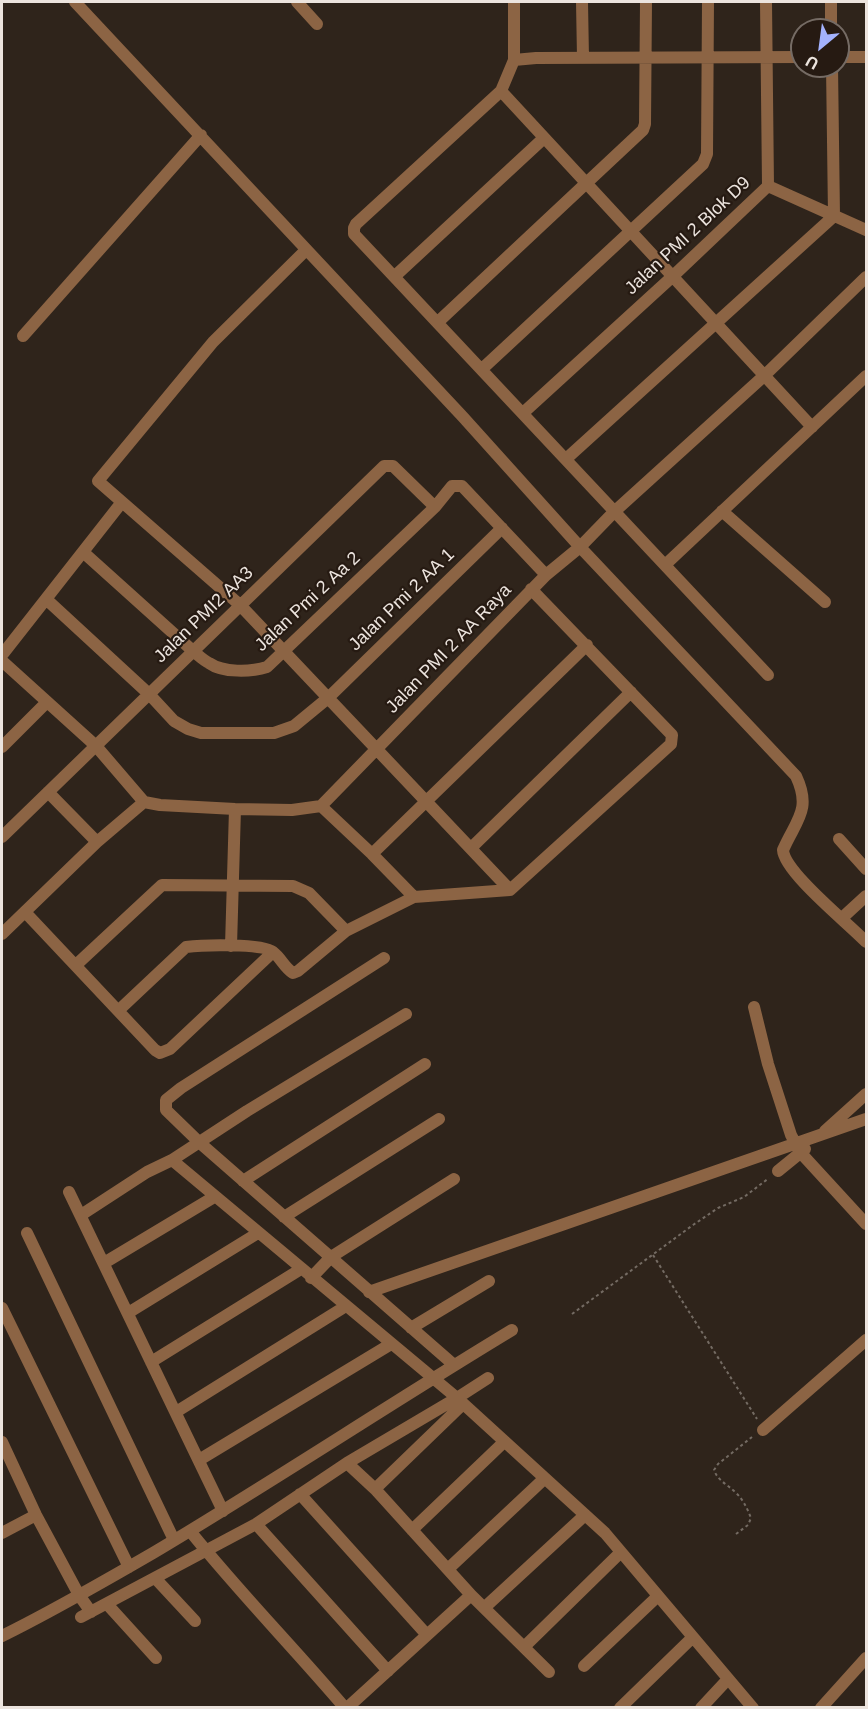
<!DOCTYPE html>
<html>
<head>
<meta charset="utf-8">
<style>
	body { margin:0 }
	#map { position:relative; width:868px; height:1709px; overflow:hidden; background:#2f241b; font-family:Helvetica,sans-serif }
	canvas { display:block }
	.frame { position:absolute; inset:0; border:3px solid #ece4de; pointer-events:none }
	.north { position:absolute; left:790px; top:18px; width:60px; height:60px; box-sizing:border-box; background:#261a12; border:2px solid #756b64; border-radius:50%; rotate:209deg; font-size:16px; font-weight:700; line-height:24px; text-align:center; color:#ece4de }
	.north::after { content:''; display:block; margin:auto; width:21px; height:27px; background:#a3b2fd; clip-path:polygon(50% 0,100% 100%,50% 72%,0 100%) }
</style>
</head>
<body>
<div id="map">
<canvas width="868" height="1709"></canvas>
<div class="frame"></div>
<div class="north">U</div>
</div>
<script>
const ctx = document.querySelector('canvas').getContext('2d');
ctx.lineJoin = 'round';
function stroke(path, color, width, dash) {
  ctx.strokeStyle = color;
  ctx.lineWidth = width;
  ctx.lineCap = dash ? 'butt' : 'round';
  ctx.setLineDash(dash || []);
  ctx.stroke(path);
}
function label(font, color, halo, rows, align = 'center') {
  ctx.font = font + ' Helvetica,sans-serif';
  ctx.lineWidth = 4.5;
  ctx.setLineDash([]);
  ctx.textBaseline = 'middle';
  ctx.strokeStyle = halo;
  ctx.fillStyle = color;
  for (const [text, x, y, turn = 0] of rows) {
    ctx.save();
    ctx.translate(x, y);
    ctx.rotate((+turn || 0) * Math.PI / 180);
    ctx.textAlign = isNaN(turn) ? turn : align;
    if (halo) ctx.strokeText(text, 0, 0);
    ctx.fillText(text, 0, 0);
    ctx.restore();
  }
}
stroke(new Path2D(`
	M653,1255L757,1419
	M572,1314L693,1225L718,1208L744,1197L769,1178
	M736,1534L748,1525L751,1518C747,1508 743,1499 735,1492C727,1484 718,1481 714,1470L718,1464L752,1437`), '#746b63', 2, [3, 3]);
stroke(new Path2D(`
	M75,2L463,417L580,547L796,776C812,810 796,820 783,850C784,872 849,924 866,942
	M297,2L317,24
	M582,2L583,58
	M831,2V30
	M838,57H866
	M514,60V2
	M501,91L812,427
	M768,186L866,230
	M306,250L213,342L98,481L240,605L510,890L671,744L672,735L531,589
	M395,276L544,138
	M438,322L643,130L645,124L646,2
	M23,336L201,135
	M482,369L703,164L707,154L708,2
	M523,413L672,277L768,186L766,2
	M566,459L834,216L832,66
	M722,511L825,602
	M83,552L193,651C198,655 203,660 209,663C223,673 251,672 267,667L435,507L452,486H462L546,575
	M665,565L866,376
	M46,599L149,694L174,721L188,729L201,733H274L294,726L328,698L502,528
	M2,655L122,502
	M2,661L96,746L144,802L160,805L235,809L292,810L321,806L546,575L580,547L614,512L765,375L866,277
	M768,675L354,234V228L356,224L501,91L514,60L536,58L802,57
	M2,747L47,702
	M48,792L97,842
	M321,806L372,854L414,897
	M2,837L384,466H393L435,507
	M839,839L866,869
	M471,848L631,692
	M372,854L587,645
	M25,912L155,1050L160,1053L170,1049L273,952
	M842,918L866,896
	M2,934L97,842L144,802
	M231,946L235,809
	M384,958L181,1088L166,1100V1110L200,1143L454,1365
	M76,965L162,885L293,886L309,893L346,931
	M754,1007L768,1064L791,1135L800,1152L866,1224
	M119,1010L186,947C202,945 262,943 273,952C281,958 284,967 293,973L298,971L346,931L414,897L510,890
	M825,1131L866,1094
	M172,1160L247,1111L406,1014
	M778,1171L805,1149
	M243,1181L425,1064
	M69,1192L223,1511
	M81,1215L147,1172L172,1160L457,1398L605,1533L753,1708
	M284,1217L439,1119
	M27,1233L174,1540
	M104,1263L214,1197
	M311,1278L331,1257L454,1179
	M369,1292L866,1119
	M2,1308L129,1567
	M128,1313L258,1233
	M411,1328L489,1281
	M151,1362L301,1269
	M176,1412L346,1306
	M763,1430L866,1340
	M2,1442L36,1515L79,1595L91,1612
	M199,1460L391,1344
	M347,1463L375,1489L471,1595L549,1672
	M375,1489L463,1404
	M300,1494L427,1635
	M256,1524L388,1671
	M412,1530L504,1442
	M190,1531C239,1592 294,1648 345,1708
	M2,1533L36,1515
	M448,1569L545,1478
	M155,1578L195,1621
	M107,1604L156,1658
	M484,1608L585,1515
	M81,1617L256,1524L347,1463L457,1398L488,1378
	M2,1636C53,1611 103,1582 153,1553C274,1481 391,1403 512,1330
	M524,1647L621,1552
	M584,1666L658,1596
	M347,1708L471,1595
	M620,1708L692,1638
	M701,1708L728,1679
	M821,1708L866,1658`), '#8c6444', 12);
label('18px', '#ece4de', '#261a12', [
	["Jalan PMI 2 Blok D9",688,236,-43],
	["Jalan Pmi 2 AA 1",402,600,-44],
	["Jalan Pmi 2 Aa 2",308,602,-43],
	["Jalan PMI2 AA3",204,615,-44],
	["Jalan PMI 2 AA Raya",449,649,-46]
]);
</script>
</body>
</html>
